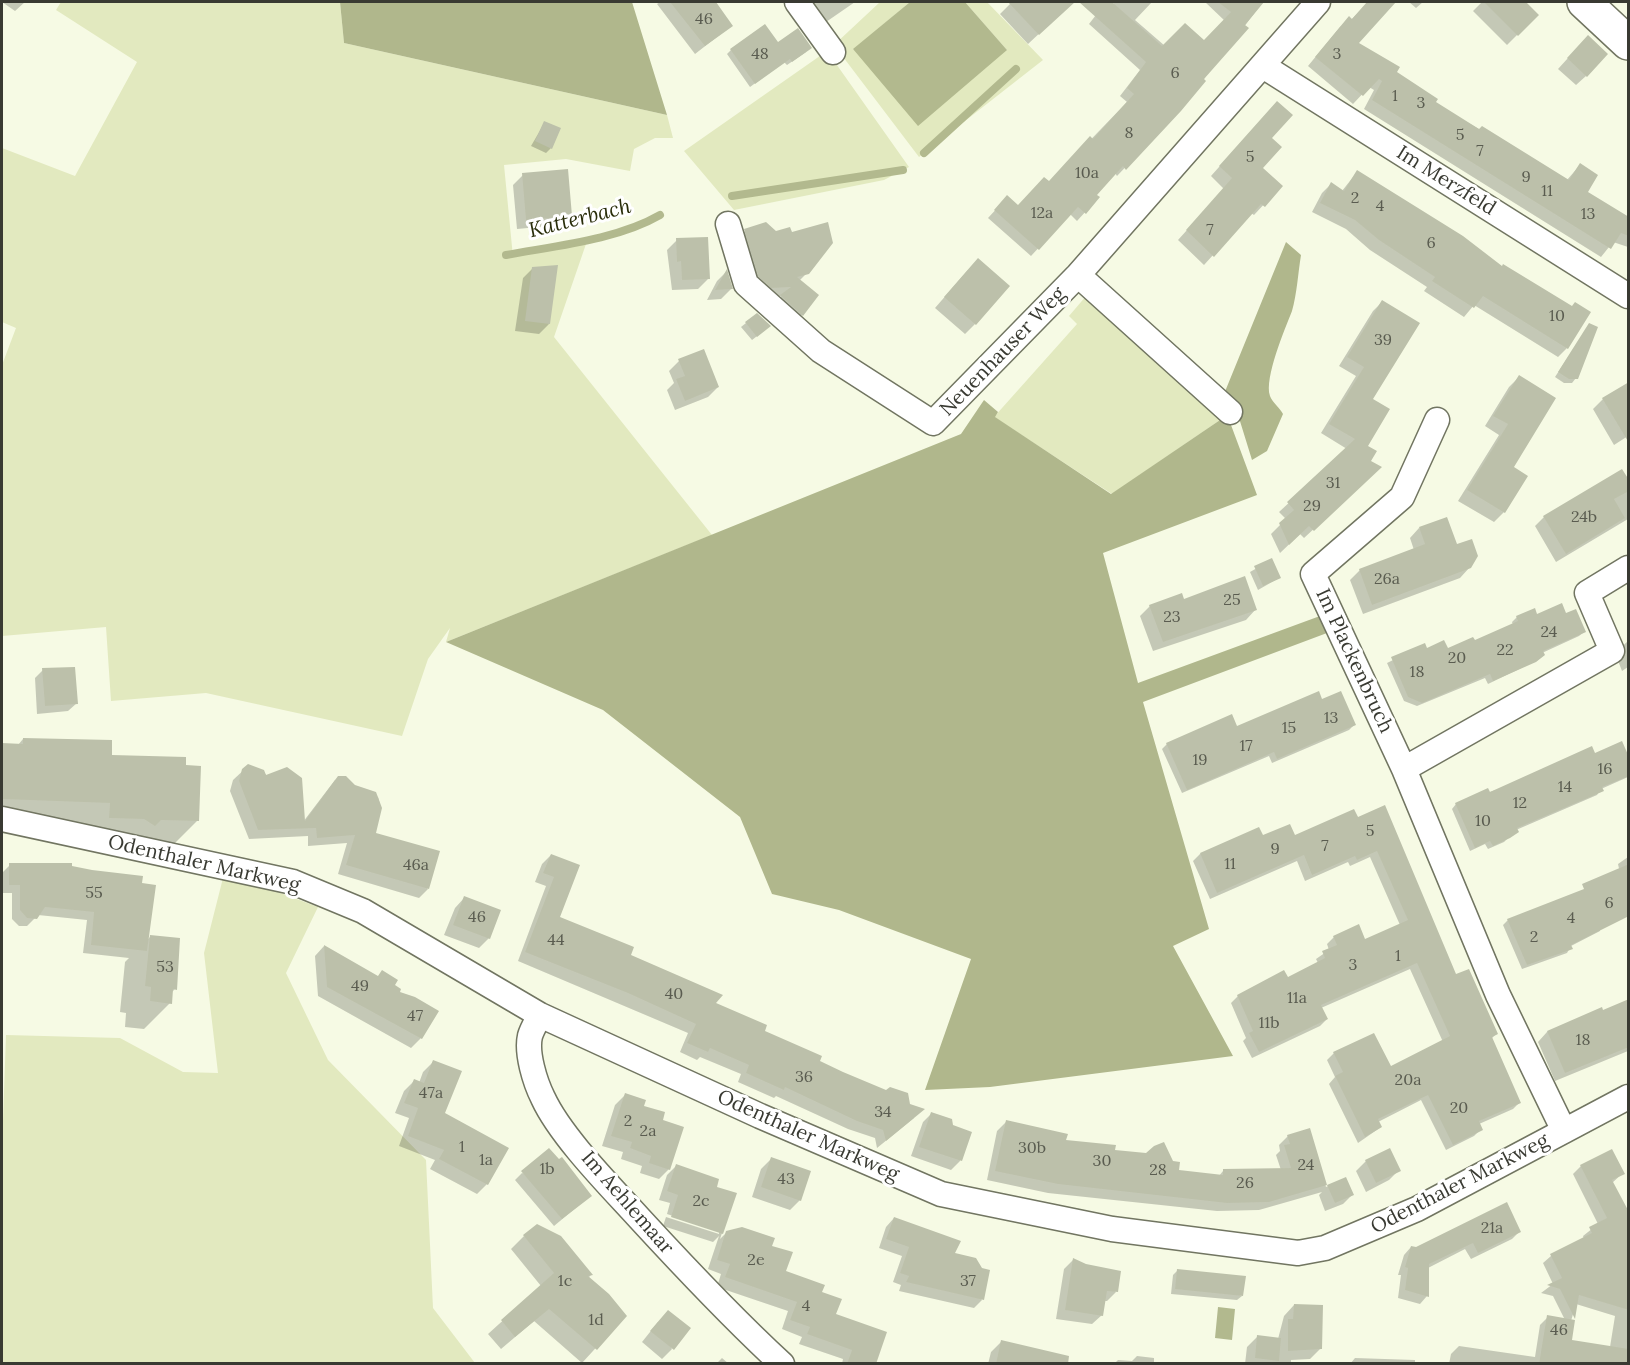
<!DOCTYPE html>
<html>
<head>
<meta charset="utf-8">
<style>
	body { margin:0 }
	#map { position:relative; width:1630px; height:1365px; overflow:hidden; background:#f6fae4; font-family:Lora,serif }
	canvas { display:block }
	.frame { position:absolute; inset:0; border:3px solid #393a32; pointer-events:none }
</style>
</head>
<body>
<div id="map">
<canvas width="1630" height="1365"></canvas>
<div class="frame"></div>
</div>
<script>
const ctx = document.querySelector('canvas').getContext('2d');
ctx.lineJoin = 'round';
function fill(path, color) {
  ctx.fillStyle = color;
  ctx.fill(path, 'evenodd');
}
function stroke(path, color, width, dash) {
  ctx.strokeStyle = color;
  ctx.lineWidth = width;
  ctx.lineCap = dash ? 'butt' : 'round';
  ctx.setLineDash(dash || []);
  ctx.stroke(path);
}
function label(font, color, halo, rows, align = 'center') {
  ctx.font = font + ' Lora,serif';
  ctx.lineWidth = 6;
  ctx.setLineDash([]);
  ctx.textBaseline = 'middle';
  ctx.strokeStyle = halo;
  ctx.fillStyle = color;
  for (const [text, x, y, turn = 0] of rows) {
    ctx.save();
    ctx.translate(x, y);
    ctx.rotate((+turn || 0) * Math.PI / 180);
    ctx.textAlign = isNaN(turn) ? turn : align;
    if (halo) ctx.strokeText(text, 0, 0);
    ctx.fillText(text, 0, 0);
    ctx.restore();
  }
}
fill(new Path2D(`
	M61,2H340L344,43L667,115L673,138H655L634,149L630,171L566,159L504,165L513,257L586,244L554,337L712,535L446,642L450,628L428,659L402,736L206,693L111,701L106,627L2,636V365L16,328L2,322V148L75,176L137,62L56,10Z
	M880,2H910L853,50H1007L965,2H987L1043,60L919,157L834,45Z
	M827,51L909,167L884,180L734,210L684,151Z
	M1087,295L1223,418L1112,494L994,417L1077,324L1069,316Z
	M223,878L270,889L318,907L286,973L328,1060L426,1160L433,1308L475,1363L2,1364V1149L6,1035L120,1038L183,1072L218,1073L204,953Z`), '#e2e9bf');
fill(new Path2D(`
	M340,2H632L667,115L344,43Z
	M1286,242L1301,255C1298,273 1297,294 1292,311C1285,329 1264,378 1270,396C1272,402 1280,408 1283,414L1267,451L1252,460L1235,405L1224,394Z
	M984,400L998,412L995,417L1111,494L1223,418L1231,425L1257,495L1103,553L1138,683L1320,616L1327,633L1143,702L1209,929L1173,946L1233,1056L990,1087L925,1090L971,959L839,910L772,894L740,817L603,710L446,642L961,434Z`), '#b0b78c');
fill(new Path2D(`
	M910,2H965L1007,50L918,126L853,49Z
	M1218,1307L1235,1309L1232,1340L1215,1338Z`), '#b2b98e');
fill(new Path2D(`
	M2,2H25L15,11Z
	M660,2H714L731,26L695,54L657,4Z
	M811,2H855L826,22Z
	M1012,2H1073L1028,44L1000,14Z
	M1106,2L1113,4L1115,2H1152L1135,20L1165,46L1204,42L1225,21L1205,2H1263L1180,110L1117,176L1115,173L1095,195L1098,198L1077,221L1070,214L1031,256L988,218L1000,205L1018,207L1049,183L1127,102L1120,96L1140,70L1089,24Z
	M1368,2H1395L1357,44L1434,103L1567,180L1580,165L1586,192L1628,219V247L1613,242L1601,257L1364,109L1374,90L1369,87L1353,104L1308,66L1340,27L1351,20Z
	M1409,2H1423L1416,8Z
	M1482,2H1524L1537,15L1507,45L1473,11Z
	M777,44L806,52L787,65L784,62L750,87L727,54L731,50Z
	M1578,47L1586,76L1576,85L1558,69Z
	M1268,112L1270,138L1261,168L1281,186L1254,215L1251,213L1204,265L1178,240L1224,189L1211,176Z
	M545,122L551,148L546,153L531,146Z
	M1357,172L1501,268L1567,348L1558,357L1474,305L1464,317L1424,291L1427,287L1370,250L1346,229L1312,212L1322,193L1331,184L1342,191Z
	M523,175L571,215L560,225L517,229L513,185Z
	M745,231L775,233L807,273L799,281L802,315L792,325L771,306L781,296L761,297L735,241Z
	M677,240L708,279L698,289L672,290L667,250Z
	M533,268L549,324L539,334L515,331L523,278Z
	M968,270L975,324L965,334L935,308Z
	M726,272L731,289L721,299L707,300L717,281Z
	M1382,302L1366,446L1371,476L1304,538L1300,534L1280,553L1271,534L1286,519L1279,512L1347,449L1321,433L1356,376L1339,366L1373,311Z
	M746,323L765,330L752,340L741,327Z
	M1589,325L1576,378L1572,383H1564L1555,377Z
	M679,361L718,387L708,397L675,410L667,390L674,383L669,371Z
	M1519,377L1512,468L1526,476L1504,512L1494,522L1458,501L1499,435L1485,426L1509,387Z
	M1628,384V436L1614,445L1593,409L1603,399Z
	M1628,483V519L1556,562L1535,526L1544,517Z
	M1419,528L1456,546L1470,567L1460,578L1363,614L1350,580L1360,570L1414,550L1410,538Z
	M1271,560L1279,578L1258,590L1250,572Z
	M1150,606L1256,609L1246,620L1153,651L1140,616Z
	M1565,614L1584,632L1579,636L1542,653L1538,660L1488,684L1485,678L1417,706L1404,701L1387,663L1424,645L1426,650H1447L1474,642L1513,625L1512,622L1517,617Z
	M1628,641V667L1622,671L1615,653Z
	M43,670L77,703L68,711L37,714L35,678Z
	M1321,701L1354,725L1349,730L1272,763L1269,756L1182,793L1162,749L1167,744L1236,728Z
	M23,739L110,757L198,820L170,848L2,827V745H18Z
	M1594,755L1628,761V777L1601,789L1597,795L1516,830L1504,842L1488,849L1485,844L1470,851L1452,809L1456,804Z
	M248,766L263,771L303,822L335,780L346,777L354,786L378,797L381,808L374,834L428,889L419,898L338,874L347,843L308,846V836L249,839L230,791L233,780Z
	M1354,811L1455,976L1496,1034L1491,1039L1520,1102L1513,1109L1479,1124L1481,1129L1474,1136L1446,1150L1421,1100L1378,1122L1381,1127L1358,1143L1329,1084L1335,1077L1327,1060L1334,1053L1390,1068L1443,1042L1410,969L1321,1008L1327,1019L1320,1026L1252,1058L1243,1041L1246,1038L1231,1003L1238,996L1287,979L1318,963L1316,959L1329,950L1327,944L1334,937L1365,941L1400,925L1370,857L1350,866L1348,862L1305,881L1297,861L1210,899L1193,861L1200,854L1259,829L1262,837H1294Z
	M551,855L578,866L558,918L818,1061L914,1118L877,1148L875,1138L848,1129L776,1096L774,1098L738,1082L741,1074L700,1057L697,1060L680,1052L688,1033L518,961L546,886L535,882L542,864Z
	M1628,857V910L1618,864Z
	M10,865L147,940L151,936L175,989L171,993L170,1003L144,1029L125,1027L126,1013L120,1012L125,962L129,958L83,953L87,920L38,915L27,926H19L12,919V893H2V873Z
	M465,897L489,938L479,948L444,935L455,908Z
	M1508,920L1600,930V931L1571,946L1567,953L1522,969L1503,925Z
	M324,946L393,986L421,1038L411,1048L318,996L315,956Z
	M1628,1001V1051L1555,1081L1538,1042L1547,1032L1601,1009L1602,1012Z
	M433,1062L443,1114L487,1184L477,1194L430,1169L435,1160L399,1146L409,1118L395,1113L404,1091L414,1081L419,1083L423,1072Z
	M625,1095L661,1121L669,1169L659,1179L640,1173L642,1166L621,1159L623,1152L602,1146L615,1105Z
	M932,1113L952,1126L970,1133L960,1161L951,1170L911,1156L923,1122Z
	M1006,1122L1065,1141L1113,1151L1178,1171L1219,1176L1223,1171L1281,1170L1276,1155L1280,1151L1279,1145L1288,1136L1309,1130L1326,1187L1345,1179L1352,1195L1343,1204L1325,1211L1319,1195L1322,1192L1259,1210L1217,1211L1048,1193L987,1180L997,1131Z
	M1389,1150L1399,1170L1389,1180L1366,1192L1356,1171L1366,1161Z
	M771,1159L800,1200L790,1210L752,1197L761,1169Z
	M676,1166L715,1188L735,1194L720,1239L727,1232L770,1247L784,1272L820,1293L834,1315L875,1364H842L843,1359L799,1344L802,1337L782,1329L788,1311L717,1287L721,1274L708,1269L719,1236L713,1242L663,1226L666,1217L719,1234V1231L667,1214L670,1203L659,1200L667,1175Z
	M1581,1166L1623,1173L1612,1183L1628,1216V1364H1449L1451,1354L1459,1346L1535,1357L1540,1325L1548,1317L1565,1320L1553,1296L1541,1293L1553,1284L1543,1263L1551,1256L1584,1239L1583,1236L1598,1224L1573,1174ZM1576,1304L1615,1316L1610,1347L1570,1341L1571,1321Z
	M522,1173L590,1196L554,1226L515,1180Z
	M894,1218L953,1254L982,1300L974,1308L899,1291L901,1285L893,1282L902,1256L879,1248L886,1227Z
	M1519,1232L1512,1239L1471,1259L1465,1249L1428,1268L1427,1296L1420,1304L1398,1298L1401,1275H1398L1404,1255L1411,1247L1417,1249Z
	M524,1236L591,1275L588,1278L625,1316L582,1363L534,1321L501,1349L488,1334L541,1286L511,1249Z
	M1073,1260L1116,1292L1107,1301H1104L1102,1315L1092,1324L1056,1319L1064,1269Z
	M1177,1271L1242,1296L1237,1300L1171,1294L1173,1275Z
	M1294,1305L1321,1348L1310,1359L1291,1360V1364H1245L1247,1347L1258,1336L1278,1339L1284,1316Z
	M658,1322L672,1349L662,1359L642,1342Z
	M1002,1341L1029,1364H988L991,1352Z
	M1137,1356L1154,1358V1364H1114L1118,1360L1132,1361Z
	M722,1358L729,1364H716Z
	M1355,1358L1415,1360V1364H1350Z`), '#0003');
stroke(new Path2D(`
	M924,153L1016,69
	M732,196L903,170
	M506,255C554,246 617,240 660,215`), '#b2b98e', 8);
fill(new Path2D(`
	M670,2H716L733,26L705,46Z
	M1008,2H1075L1039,35Z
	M1079,2H1112L1162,46L1185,23L1204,40L1231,12L1218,2H1264L1245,25L1249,28L1204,79L1206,81L1181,111L1126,170L1123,166L1097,195L1100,197L1086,214L1078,207L1039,250L994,210L1007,195L1018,205L1044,177L1049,181L1090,136L1093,139L1134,94L1127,88L1146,62Z
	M1367,2H1396L1359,43L1400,67L1397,72L1438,99L1436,102L1479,129L1482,126L1569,180L1580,163L1598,175L1588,192L1629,217V236L1621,233L1611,249L1372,100L1382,81L1379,79L1363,96L1315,57L1349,16L1352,19Z
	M1484,2H1526L1539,15L1518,36Z
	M765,24L778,42L798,28L812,48L792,62L790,59L755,84L730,49Z
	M1588,35L1608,54L1587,77L1567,58Z
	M1277,101L1293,115L1272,138L1282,147L1263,168L1283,186L1265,207L1261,204L1214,257L1186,230L1232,178L1219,166Z
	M544,121L561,128L552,149L535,141Z
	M568,169L572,216L526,220L522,173Z
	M1357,170L1463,236L1502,266L1503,264L1572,306L1575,302L1591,312L1568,349L1483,296L1474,308L1432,281L1435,277L1379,240L1355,220L1320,203L1331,182L1344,191Z
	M766,222L776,231L790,227L792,232L828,222L833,243L809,274L797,277L819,295L803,316L780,295L791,287L771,288L758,276L744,229Z
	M708,237L710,279L682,280L681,261L677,262L676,238Z
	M978,258L1010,286L976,325L944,297Z
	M558,265L550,324L525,321L532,267Z
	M727,269L733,289L715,290Z
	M1382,300L1420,323L1373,399L1390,409L1368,446L1377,451L1371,461L1382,467L1314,531L1309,526L1289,545L1279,523L1294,510L1287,502L1355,439L1329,424L1364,367L1347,357Z
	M757,313L771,326L757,337L745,322Z
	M1589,323L1598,327L1578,379H1569L1558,372Z
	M704,349L719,387L685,401L676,379L685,376L678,359Z
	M1519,375L1556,398L1514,467L1528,476L1505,513L1467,490L1508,424L1493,416Z
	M1629,382V443L1602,398Z
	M1622,469L1629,480V491L1614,499L1625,518L1566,554L1543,516Z
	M1447,517L1457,544L1472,539L1478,556L1471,568L1372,605L1359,569L1425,544L1419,527Z
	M1272,558L1281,578L1263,586L1254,566Z
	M1245,576L1257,610L1163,642L1149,605L1182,593L1184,599Z
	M1562,603L1566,613L1576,609L1586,632L1543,651L1545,655L1536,662L1493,681L1490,674L1422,703L1408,697L1391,657L1425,643L1427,648L1444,640L1448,648L1473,637L1475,640L1518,621L1516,616L1535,608L1537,614Z
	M75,667L78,704L45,706L42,668Z
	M1319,691L1322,699L1341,691L1356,725L1277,759L1274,752L1187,790L1166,743L1232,714L1237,726Z
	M23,738L112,740V755L186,757V765L201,766L199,821L161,820L155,826L144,819L109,818L110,803L2,799V743L23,744Z
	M1622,741L1629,757V776L1602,787L1604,791L1517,828L1519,832L1510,838L1493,846L1490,841L1475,848L1455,803L1488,788L1490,792L1592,746L1595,753Z
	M248,764L264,770L266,775L287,767L302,778L305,821L338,776H346L355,785L376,792L382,808L376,833L440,851L429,889L346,865L355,835L317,838L316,828L258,830L239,781L242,769Z
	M1385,805L1456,974L1469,969L1498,1034L1492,1037L1521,1103L1479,1121L1483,1130L1453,1145L1428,1095L1378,1119L1382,1127L1365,1137L1335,1076L1343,1072L1333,1052L1374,1033L1391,1066L1450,1036L1417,963L1321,1005L1328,1019L1259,1052L1249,1033L1253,1031L1237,995L1284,970L1288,977L1325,958L1322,951L1337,945L1333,936L1359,924L1365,939L1408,920L1377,851L1357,860L1355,856L1312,875L1304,855L1217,893L1200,853L1259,827L1263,835L1290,824L1295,835L1354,809L1358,817Z
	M551,854L580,865L560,917L634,947L631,955L723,995L716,1003L767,1025L765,1031L822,1056L820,1061L843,1072L886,1090L890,1087L908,1093L910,1104L925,1109L886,1141L883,1130L857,1121L785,1087L784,1090L746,1073L749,1065L710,1048L708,1052L687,1043L696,1024L628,993L525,952L554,877L543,873Z
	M9,863H72V866L92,870L143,876L142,883L156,885L147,951L91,945L94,912L45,907L37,919L27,918L20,910V885H9Z
	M1629,864V916L1571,945L1573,949L1527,965L1507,919L1584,889L1582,884Z
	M464,896L501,910L490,939L453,925Z
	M150,935L180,938L177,990L173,989L172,1004L150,1001L151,987L145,986Z
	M324,945L378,976L382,970L398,980L395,985L401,989L400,992L415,997L439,1011L422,1039L327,987Z
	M1629,999V1047L1565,1073L1547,1031L1602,1007L1603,1010Z
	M433,1060L462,1071L445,1113L509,1148L488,1185L439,1159L444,1150L408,1136L418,1108L404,1103L414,1079L424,1083Z
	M625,1093L646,1100L644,1106L665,1112L663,1120L684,1127L670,1170L649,1163L651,1156L630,1148L632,1142L611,1136Z
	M931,1112L952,1119L953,1125L972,1132L962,1161L919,1147Z
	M1006,1120L1068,1134L1066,1140L1116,1145L1115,1150L1146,1153L1154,1146L1164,1142L1173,1161L1180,1162L1179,1170L1223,1175V1169L1291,1168L1284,1145L1290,1144L1287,1135L1310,1128L1327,1185L1269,1202L1227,1203L1058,1184L995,1171Z
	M549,1148L559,1159L562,1157L592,1196L562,1219L521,1171Z
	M1390,1148L1401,1171L1376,1183L1365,1160Z
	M1612,1149L1625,1174L1612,1180L1629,1212V1310L1579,1295L1575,1319L1560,1289L1547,1285L1562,1278L1550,1254L1592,1233L1589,1227L1607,1218L1580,1165Z
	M771,1157L811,1171L801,1201L761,1187Z
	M676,1164L719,1179L717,1187L737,1193L723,1234L671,1217L678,1195L667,1191Z
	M1346,1177L1354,1195L1335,1203L1327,1185Z
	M1507,1202L1521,1232L1478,1253L1473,1243L1429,1264V1297L1405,1290L1408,1268L1405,1267L1411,1246L1416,1247Z
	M894,1217L961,1241L955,1253L976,1258L982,1268L990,1270L984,1300L906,1282L909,1276L900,1273L909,1247L886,1239Z
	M537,1224L561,1236L593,1275L588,1276L609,1294L627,1316L597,1350L549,1309L515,1337L501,1320L554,1273L523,1235Z
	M742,1227L775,1238L772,1246L793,1252L786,1271L825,1285L822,1292L842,1299L836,1314L887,1332L876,1364H847L852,1350L807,1334L810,1327L790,1320L797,1302L725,1277L730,1264L717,1260L726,1231Z
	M1073,1258L1086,1264L1121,1271L1118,1292L1107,1291L1103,1316L1065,1310Z
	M1177,1269L1246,1276L1243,1296L1175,1289Z
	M1294,1304L1323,1305L1322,1349L1288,1351V1319H1293Z
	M668,1310L691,1328L674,1350L650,1331Z
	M1547,1315L1575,1320L1572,1340L1629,1349V1364H1539Z
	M1257,1335L1281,1338L1279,1361L1255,1358Z
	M1001,1340L1069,1356L1068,1364H996Z`), '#bcc0aa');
const minor = new Path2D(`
	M797,2L833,52
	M1263,66L1628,296
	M728,224L746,284L821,351L933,423L1078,275L1318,2
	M1078,275L1230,412
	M1437,420L1402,497L1313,574L1404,769L1498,995L1564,1131
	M1404,769L1612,651L1587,593L1628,568
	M2,819L293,882L363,911L540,1015L760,1116L941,1194L1112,1229L1298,1253L1325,1248L1417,1209L1628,1097
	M540,1015C537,1021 532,1029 530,1036C526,1053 535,1082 543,1098C561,1137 611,1187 640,1219C686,1269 732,1318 782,1364`);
const secondary = new Path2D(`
	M1584,2L1628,43`);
stroke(minor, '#717561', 27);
stroke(secondary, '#717561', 36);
stroke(minor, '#fff', 24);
stroke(secondary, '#fff', 33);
label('16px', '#5a5c50', null, [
	["46",704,19],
	["48",760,54],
	["3",1337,54],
	["6",1175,73],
	["1",1395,96],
	["3",1421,103],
	["8",1129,133],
	["5",1460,135],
	["7",1480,151],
	["5",1250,157],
	["10a",1087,173],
	["9",1526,177],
	["11",1547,191],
	["2",1355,198],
	["4",1380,206],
	["12a",1042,213],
	["13",1588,214],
	["7",1210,230],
	["6",1431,243],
	["10",1557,316],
	["39",1383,340],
	["31",1333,483],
	["29",1312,506],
	["24b",1584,517],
	["26a",1387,579],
	["25",1232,600],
	["23",1172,617],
	["24",1549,632],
	["22",1505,650],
	["20",1457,658],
	["18",1417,672],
	["13",1331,718],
	["15",1289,728],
	["17",1246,746],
	["19",1200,760],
	["16",1605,769],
	["14",1565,787],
	["12",1520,803],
	["10",1483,821],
	["5",1370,831],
	["7",1325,846],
	["9",1275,849],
	["11",1230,864],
	["46a",416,865],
	["55",94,893],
	["6",1609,903],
	["46",477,917],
	["4",1571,918],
	["2",1534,937],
	["44",556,940],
	["1",1398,956],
	["3",1353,965],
	["53",165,967],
	["49",360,986],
	["40",674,994],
	["11a",1297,998],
	["47",415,1016],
	["11b",1269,1023],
	["18",1583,1040],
	["36",804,1077],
	["20a",1408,1080],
	["47a",431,1093],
	["20",1459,1108],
	["34",883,1112],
	["2",628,1121],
	["2a",648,1131],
	["1",462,1147],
	["30b",1032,1148],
	["1a",486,1160],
	["30",1102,1161],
	["24",1306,1165],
	["1b",547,1169],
	["28",1158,1170],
	["43",786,1179],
	["26",1245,1183],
	["2c",701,1201],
	["21a",1492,1228],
	["2e",756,1260],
	["1c",565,1281],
	["37",968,1281],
	["4",806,1306],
	["1d",596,1320],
	["46",1559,1330]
]);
label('20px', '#393a32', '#fff', [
	["Im Merzfeld",1446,181,32],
	["Neuenhauser Weg",1003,352,-46],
	["Im Plackenbruch",1354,661,65],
	["Odenthaler Markweg",204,864,13],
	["Odenthaler Markweg",808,1136,24],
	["Odenthaler Markweg",1460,1184,-27],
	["Im Aehlemaar",627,1203,49]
]);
label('italic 21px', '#292d0a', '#fff', [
	["Katterbach",580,219,-14]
]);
</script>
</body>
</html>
